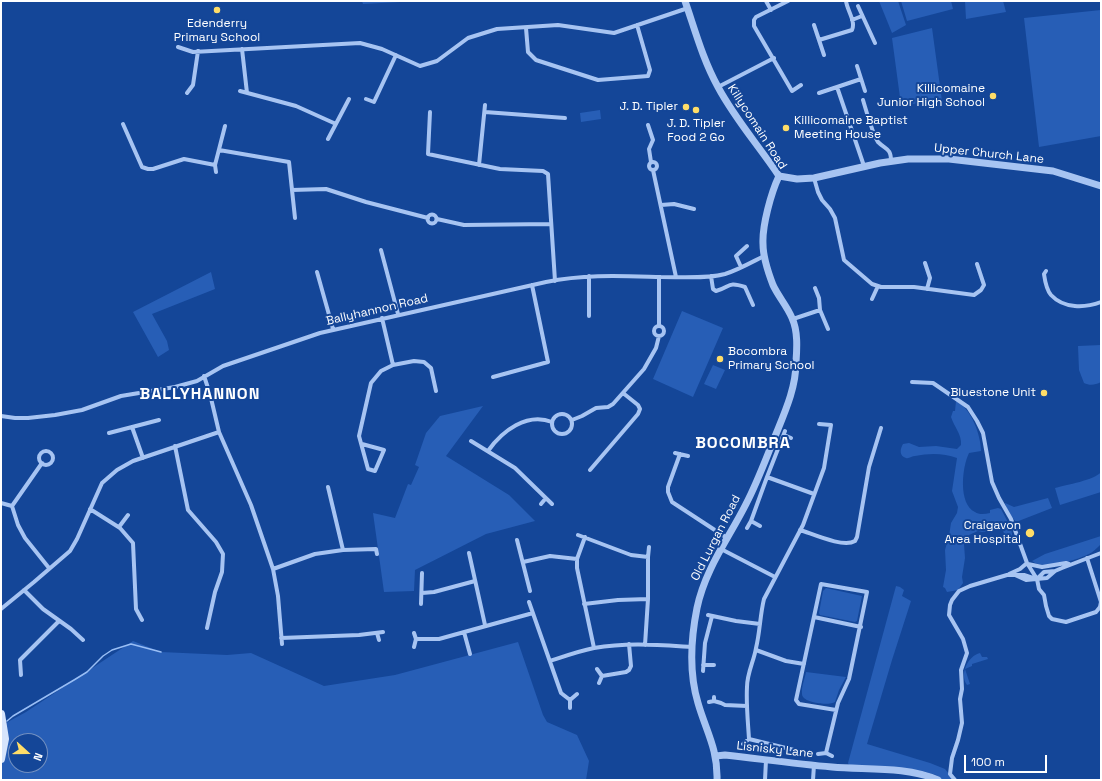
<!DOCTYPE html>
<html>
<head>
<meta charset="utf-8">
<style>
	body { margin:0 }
	#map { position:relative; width:1102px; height:781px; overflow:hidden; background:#144698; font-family:"Space Grotesk",sans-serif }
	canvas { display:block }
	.frame { position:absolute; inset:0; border:2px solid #fff; pointer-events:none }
	.north { position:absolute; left:8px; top:733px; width:40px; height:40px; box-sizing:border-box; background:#144698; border:1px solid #7290c1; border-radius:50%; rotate:111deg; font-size:11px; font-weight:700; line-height:16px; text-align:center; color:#fff }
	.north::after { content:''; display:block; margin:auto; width:14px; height:18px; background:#ffdd68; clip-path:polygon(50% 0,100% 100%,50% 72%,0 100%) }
	.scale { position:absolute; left:964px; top:755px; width:83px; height:18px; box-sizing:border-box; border:2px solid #fff; border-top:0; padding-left:5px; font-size:12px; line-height:14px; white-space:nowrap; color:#fff; -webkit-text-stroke:3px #144698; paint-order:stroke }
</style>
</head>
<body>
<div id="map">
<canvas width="1102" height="781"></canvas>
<div class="frame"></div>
<div class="north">N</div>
<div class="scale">100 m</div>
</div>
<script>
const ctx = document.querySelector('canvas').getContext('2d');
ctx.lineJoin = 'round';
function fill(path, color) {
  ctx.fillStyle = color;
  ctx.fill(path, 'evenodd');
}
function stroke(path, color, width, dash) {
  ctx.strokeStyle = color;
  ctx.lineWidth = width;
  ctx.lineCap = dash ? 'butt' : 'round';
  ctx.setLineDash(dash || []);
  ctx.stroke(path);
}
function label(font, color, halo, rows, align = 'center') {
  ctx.font = font + ' "Space Grotesk",sans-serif';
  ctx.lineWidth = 4;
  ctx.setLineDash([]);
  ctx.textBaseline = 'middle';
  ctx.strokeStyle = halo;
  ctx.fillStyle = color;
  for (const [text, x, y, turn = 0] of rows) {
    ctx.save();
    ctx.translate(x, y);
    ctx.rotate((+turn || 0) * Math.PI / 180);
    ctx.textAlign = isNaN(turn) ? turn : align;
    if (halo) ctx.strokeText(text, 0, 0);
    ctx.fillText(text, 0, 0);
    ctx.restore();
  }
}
fill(new Path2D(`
	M362,1H400V2L363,4Z
	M879,1H898L906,25L892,33Z
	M901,1H951L953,9L907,21Z
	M965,1H1003L1006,12L966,19Z
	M1101,10V136L1039,147L1024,18Z
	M932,28L942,101L901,105L892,38Z
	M600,110L601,119L581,122L580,113Z
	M211,272L215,289L152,314L167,341L169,350L158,357L133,312Z
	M682,311L723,328L693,397L653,379Z
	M1101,345V382C1095,385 1090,386 1084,383L1079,370L1078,346Z
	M713,365L725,370L716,389L704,384Z
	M956,401C971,408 981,435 981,451L969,453C962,467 958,504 975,512C979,515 985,514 990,513V510L998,508L1001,509L1011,528L1013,540L1011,544H1009L1007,543L1002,527L990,531L982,532L978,531L969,535L964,544L965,558L962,577L963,583L958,590L947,592L945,588L943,587L946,570L945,550L949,536L951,523L957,513L958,507L952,491L957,458C944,453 929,453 915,456C912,456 909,459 906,458C899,456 900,449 903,444L909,443L919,447L936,446L957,449L961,445C962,434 954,427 951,417L953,411H955Z
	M483,406L446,456L509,495L535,521L486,534L415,570L414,591L384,592L373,513L395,518L408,484L411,485L419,467L415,465L426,433L440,416Z
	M1101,472V492L1060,505L1055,488C1066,485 1095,480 1101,472Z
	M1048,498L1052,508L1016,522L1008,512L1005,503L1014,507Z
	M1101,536V544C1097,548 1093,552 1089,554C1077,560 1043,571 1032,561L1045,554Z
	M896,586L900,587L904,590L902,596L911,601L892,660L867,744L930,763L945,769L954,780H943L936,775L922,771L849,765L848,763Z
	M826,588L862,596L857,621L855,622L820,615L819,613L823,591Z
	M133,641L161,652L227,655L251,653L324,686L395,675L518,642L543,715L547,722L577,735L589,761L586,780H1V739L4,724L26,712ZM16,741H40V765H16Z
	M980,653L982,657H987L988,659L972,664V666L965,669L970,684L967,685C959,674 968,656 980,653Z
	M806,672L846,677L839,690L835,702C829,706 802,703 802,694C801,687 805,678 806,672Z`), '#275eb6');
stroke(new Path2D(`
	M7,721L13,716L74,680L87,672L103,656L112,650L131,644L161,652`), '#99bef5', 1.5);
stroke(new Path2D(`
	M766,1L771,10
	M788,1L756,17L754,20V26L792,91L801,85
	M858,6L875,43
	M852,20L862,16
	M814,25L824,55
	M526,28L528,52L536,60L598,80L648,76L650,70L637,25
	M819,40L852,30C856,21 847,10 846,1
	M178,47L193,52L360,43L382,49L420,66L437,61L468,38L497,29L558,25L614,33L688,8
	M242,49L247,93
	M857,66L865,91
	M718,87L774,58
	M837,87L864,166
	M240,91L296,106L336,124
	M187,93L193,85L198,51
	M819,93L861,79
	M366,99L374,102L396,55
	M863,100C866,110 873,135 878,142C886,150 891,148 891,161
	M430,112L428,154L500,169L543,171L548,174L555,281
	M485,112L565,118
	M123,124L142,167L148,169H153L184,159L215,165
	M648,125L653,140L649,149L651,162
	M328,139L349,99
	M219,150L289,162L292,190
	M649 166a4 4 0 1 1 8 0a4 4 0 1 1-8 0Z
	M479,165L485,105
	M653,170L676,277
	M216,172L215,165L225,126
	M814,178L818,192L822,200L830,209L835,218L844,260L872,284L881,287H914L974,295L981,290L984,285L977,264
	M661,205L674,204L694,209
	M427.5 219a4.5 4.5 0 1 1 9 0a4.5 4.5 0 1 1-9 0Z
	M295,218L292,190L326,189L366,202L428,218
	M437,219L464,225L551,224
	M381,250L398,314
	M925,263L930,278L927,289
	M741,267L736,256L747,246
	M1046,271L1044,274C1045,281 1046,289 1051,295C1064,309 1085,308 1101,302
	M317,272L333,329
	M711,276L713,289L716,291C731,287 727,281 745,287L753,305
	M659,277V326
	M815,288L819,298L820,310L828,329
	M872,299L878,286
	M589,316V276
	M382,318L393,365
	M793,319L820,310
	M654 331a5 5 0 1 1 10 0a5 5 0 1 1-10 0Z
	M204,376L210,394L219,432L251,505L273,569L278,596L282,644
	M493,377L548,362L532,285
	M912,382L933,383L968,407L977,421L983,433L992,482L999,498L1011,519L1027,563L1037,579L1039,589L1044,595L1046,606L1049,616L1052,619L1066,622L1096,612L1100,607L1101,602L1087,558
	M552 424a10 10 0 1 1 20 0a10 10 0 1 1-20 0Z
	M1,416L15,418H28L55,415L82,410L121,396L175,387L197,381L223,366L320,333L546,282C586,274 621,276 661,277C682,277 705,279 725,274C738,270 752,262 764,256
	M572,420L582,416L596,408L608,407L613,404L644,369L656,348L659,336
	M132,427L143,458
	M109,433L159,420
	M784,435L791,438
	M471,441L515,468L552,504
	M362,444L384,450L375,471L368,469L359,436L371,383L381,371L393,365L414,361L424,362L431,368L436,391
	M175,446L188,510L216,542L223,554L222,572L215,592L207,628
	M488,451C502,431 527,412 552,422
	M39 458a7 7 0 1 1 14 0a7 7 0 1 1-14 0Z
	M675,453L688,456
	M680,454L668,487V492L672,502L727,538
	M590,470L638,414L640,409L638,405L623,393
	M767,477L814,494
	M328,487L343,550
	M1,503L12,506L18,525L25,538L49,568
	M541,504L546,498
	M12,506L42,463
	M90,509L120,528L133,543L136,609L142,620
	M751,521L760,526
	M119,527L128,515
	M747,528L751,521L767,477L785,431
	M800,530C813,534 843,548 855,541L857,537L869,467L881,428
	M578,535L631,555L648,557
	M585,537L577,559V568L594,648
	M517,540L530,591
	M721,549L775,577
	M469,553L485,625
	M523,562L550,556L577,559
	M1028,564L1042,567L1066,563L1069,564
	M273,569L315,554L343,550L376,549L377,554
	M1009,574L1020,569L1027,563
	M1015,575L1026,580L1047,578L1055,571L1062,568L1101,553
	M1037,579L1044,572L1055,571
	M24,590L43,609L71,629L83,640
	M422,593L434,592L475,581
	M529,602L561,693L570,700
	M421,604L422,573
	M584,604L618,600L648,599
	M1,609L34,582L70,551L77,539L102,483L117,470L133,461L219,432
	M708,615L736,621L760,624
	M814,617L861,627
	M464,632L470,654
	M377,633L379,640
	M281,638L359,635L383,632
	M416,639H439L533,613
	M645,645L648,599V557L649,547
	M414,647L416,639L414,633
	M756,650L786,661L804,664
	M550,661C565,656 579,651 594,648C627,642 660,645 692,647
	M703,665H714
	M597,669L602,676L599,683
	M703,671L705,643L712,616
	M21,675L20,660L59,621
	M602,676L626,672L629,670L631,666L629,644
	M714,701L721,703L725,705L747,706
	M709,702L714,701V697
	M570,708V700L577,694
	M749,739C748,722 746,704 747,687C747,673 754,661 756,648C760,632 760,615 764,599L803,525L824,468L831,425L819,424
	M743,744L749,739L794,750
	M826,753L838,703L849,679L867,592L821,584L796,700L799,704L836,710
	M818,754L826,753L832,756
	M765,780L766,760
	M813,780L814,765
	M955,780L950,774L952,758L958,740L962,723L960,699L962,689L961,670L967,653L963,639L949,615L950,605L952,600L959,591L970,586L1007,575H1024L1036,579`), '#a7c4f2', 4);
stroke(new Path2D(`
	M685,1C695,30 703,60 718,87C735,119 759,146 779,176
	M779,176L797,179L814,178L880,163L908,159H949L1053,171L1101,186
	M716,756L725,755C761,759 796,764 832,767C866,770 906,766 938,780
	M717,780C718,749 706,731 698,703C689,673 691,638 697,608C705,569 729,538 746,504C757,483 765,461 774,439C784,414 796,389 796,362C797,348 798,331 792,318C787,306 778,296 773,285C768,272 763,258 763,244C762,226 771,193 779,176`), '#a7c4f2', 7);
stroke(new Path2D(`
	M1,714L5,739L1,759`), '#d6e4fc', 8);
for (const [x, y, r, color] of [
	[217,10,4,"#ffdd68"],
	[993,96,4,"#ffdd68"],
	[686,107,4,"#ffdd68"],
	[696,110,4,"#ffdd68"],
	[786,128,4,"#ffdd68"],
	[720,359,4,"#ffdd68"],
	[1044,393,4,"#ffdd68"],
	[1030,533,5,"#ffdd68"]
]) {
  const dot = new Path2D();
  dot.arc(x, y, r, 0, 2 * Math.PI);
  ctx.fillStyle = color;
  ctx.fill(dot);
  stroke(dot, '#144698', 1.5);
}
label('12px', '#fff', '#144698', [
	["Edenderry",217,24,"center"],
	["Primary School",217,38,"center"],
	["Killicomaine",985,89],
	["Junior High School",985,103],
	["J. D. Tipler",678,107],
	["Killicomaine Baptist",794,121,"left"],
	["Meeting House",794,135,"left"],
	["J. D. Tipler",696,124,"center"],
	["Food 2 Go",696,138,"center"],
	["Bocombra",728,352,"left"],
	["Primary School",728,366,"left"],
	["Bluestone Unit",1036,393],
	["Craigavon",1021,526],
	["Area Hospital",1021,540]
], 'right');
label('12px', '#fff', '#144698', [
	["Killycomain Road",757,127,57],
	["Upper Church Lane",989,154,6],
	["Ballyhannon Road",377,310,-13],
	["Old Lurgan Road",716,538,-63],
	["Lisnisky Lane",775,750,6]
]);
ctx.letterSpacing = '1px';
label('bold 16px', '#fff', '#144698', [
	["BALLYHANNON",200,395],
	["BOCOMBRA",743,444]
]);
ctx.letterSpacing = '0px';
</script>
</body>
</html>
